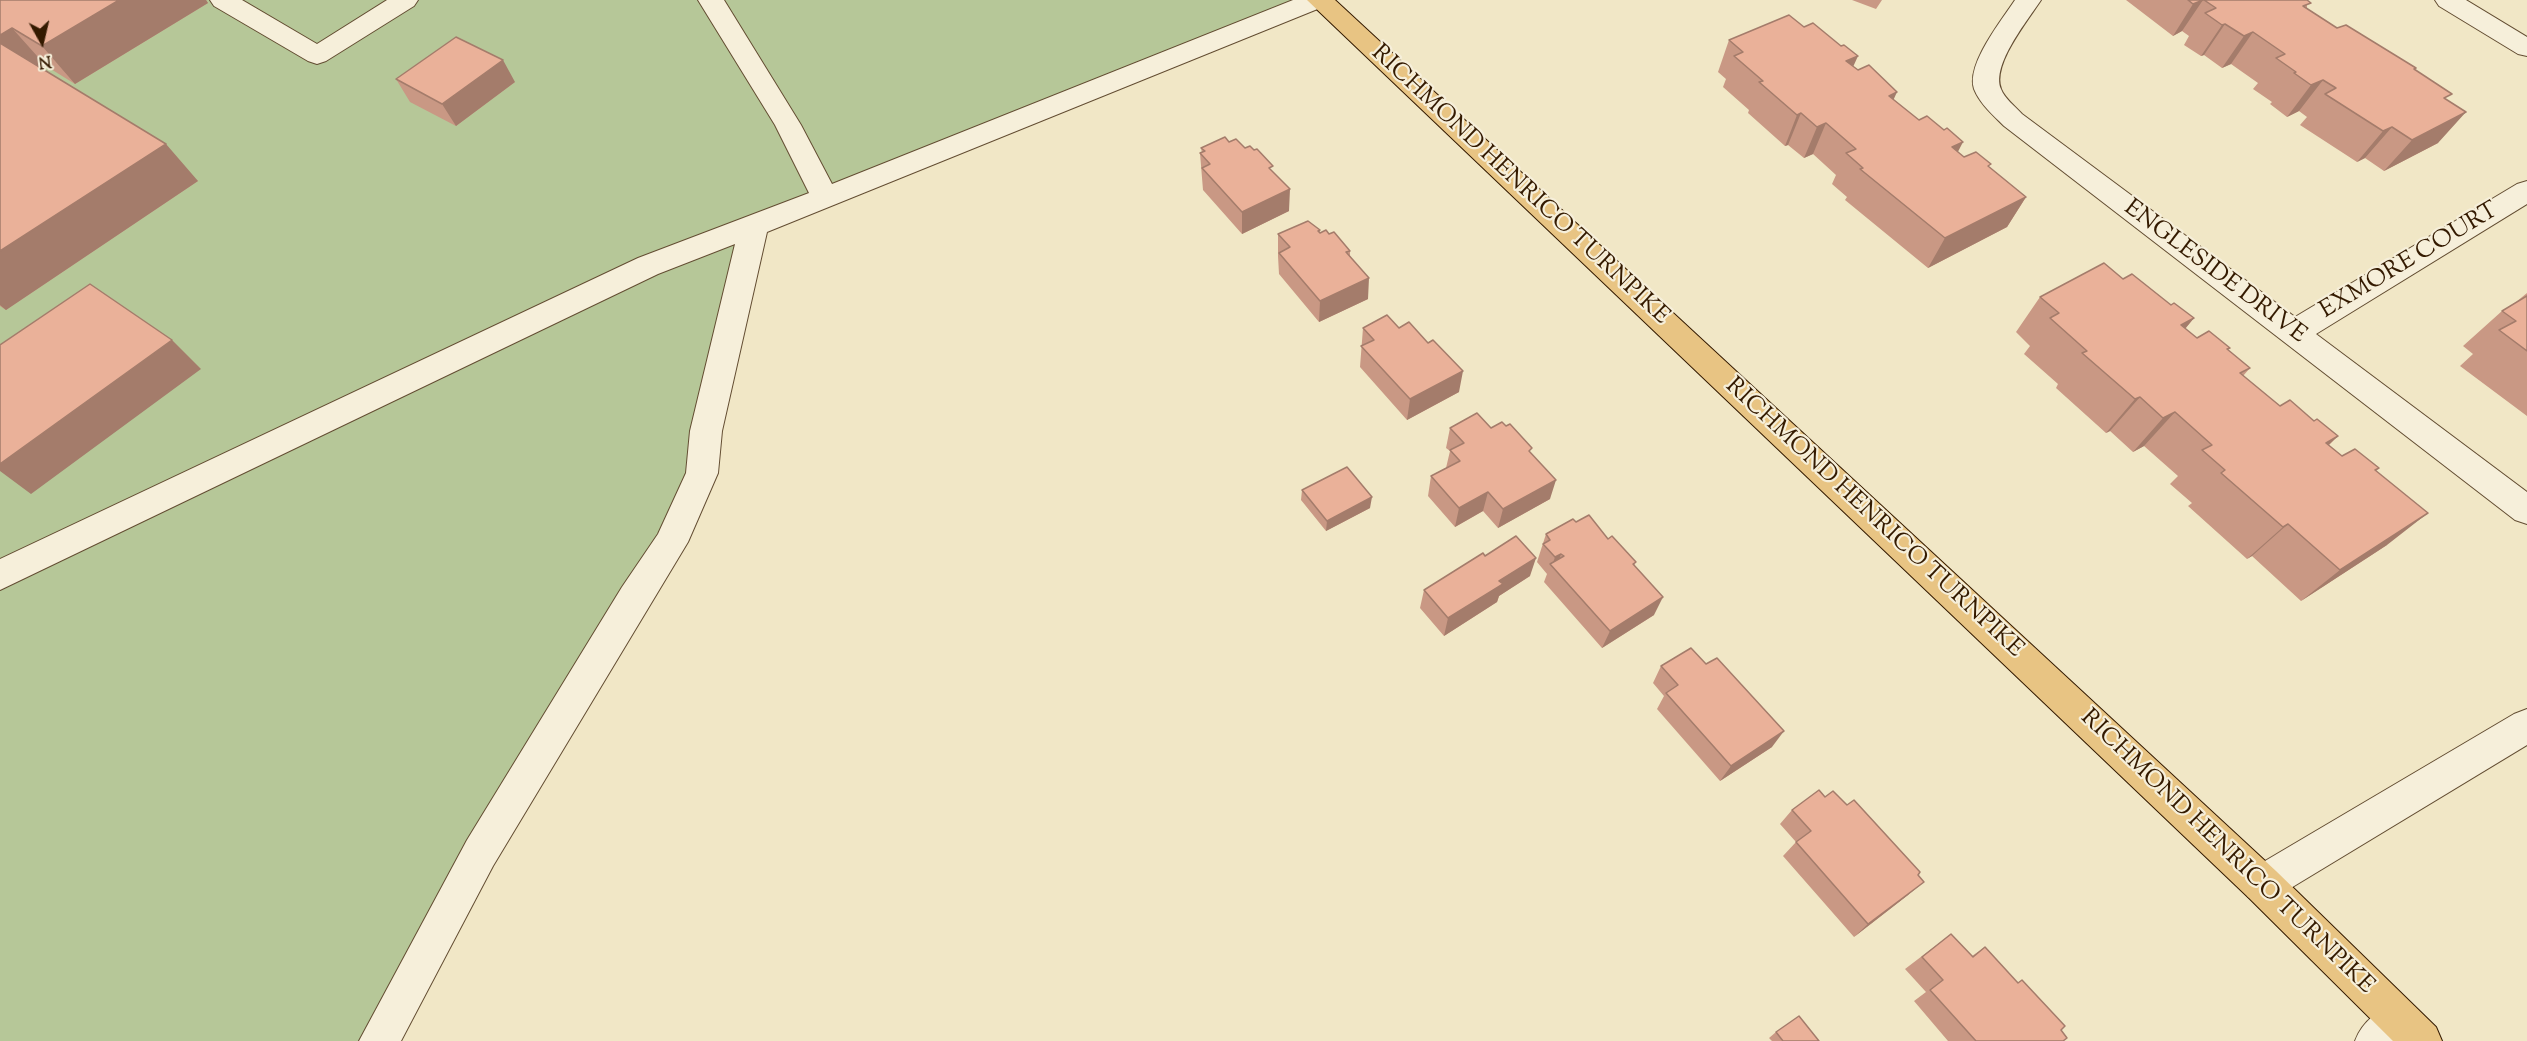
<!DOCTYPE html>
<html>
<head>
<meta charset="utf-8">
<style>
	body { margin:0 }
	#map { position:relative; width:2527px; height:1041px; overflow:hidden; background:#f1e7c6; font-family:"Sorts Mill Goudy",serif }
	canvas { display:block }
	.north { position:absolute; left:12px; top:12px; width:60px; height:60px; -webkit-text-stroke:4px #f6efda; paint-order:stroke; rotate:172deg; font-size:16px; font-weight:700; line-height:24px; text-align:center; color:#341a00 }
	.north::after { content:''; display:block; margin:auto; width:21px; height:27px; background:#341a00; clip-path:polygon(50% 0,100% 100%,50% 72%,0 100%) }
</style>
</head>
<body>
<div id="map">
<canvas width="2527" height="1041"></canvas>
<div class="north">N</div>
</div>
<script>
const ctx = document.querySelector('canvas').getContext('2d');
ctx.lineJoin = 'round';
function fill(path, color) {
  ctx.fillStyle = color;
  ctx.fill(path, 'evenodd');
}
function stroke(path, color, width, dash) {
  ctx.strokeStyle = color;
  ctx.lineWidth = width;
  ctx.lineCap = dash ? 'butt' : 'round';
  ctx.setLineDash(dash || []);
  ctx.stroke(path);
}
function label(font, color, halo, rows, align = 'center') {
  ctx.font = font + ' "Sorts Mill Goudy",serif';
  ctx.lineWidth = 4.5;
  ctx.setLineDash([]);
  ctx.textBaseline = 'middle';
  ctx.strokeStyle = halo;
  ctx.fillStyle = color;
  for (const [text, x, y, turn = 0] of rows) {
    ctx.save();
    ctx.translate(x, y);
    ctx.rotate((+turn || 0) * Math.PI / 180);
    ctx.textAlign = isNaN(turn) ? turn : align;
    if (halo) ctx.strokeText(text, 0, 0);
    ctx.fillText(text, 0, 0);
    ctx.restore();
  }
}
fill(new Path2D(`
	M0,0H1316L754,225L702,473L379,1041H0Z`), '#b6c798');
const minor = new Path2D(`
	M210,0H242L317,44L387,0H418L414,6L326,61L317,64L308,61L214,6Z
	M698,0H724L801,125L832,184L1293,0H1329L1325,6L767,232L722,431L718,473L688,542L493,866L401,1041H359L467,840L622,587L658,534L686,473L690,431L735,244L658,274L0,590V559L638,258L809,193L775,125Z
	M2015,0H2041C2028,20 1991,65 2001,89C2004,98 2015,106 2022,114L2295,317L2517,184L2527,181V204L2316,334L2527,492V524L2515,520L2004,126C1993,115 1980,104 1974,89C1966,64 2002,20 2015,0Z
	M2435,0H2466L2527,37V56L2518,54L2439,6Z
	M2527,709V745L2276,897L2262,903L2248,897L2243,884L2248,871L2514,714Z
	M2401,1001L2415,1007L2421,1021L2415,1035L2408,1041H2355C2363,1020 2380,1009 2401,1001Z`);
const major = new Path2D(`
	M1307,0H1335L2276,871L2436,1027L2442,1041H2393L2248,897Z`);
stroke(minor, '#634d32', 2);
stroke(major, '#341a00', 2);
fill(minor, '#f6efda');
fill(major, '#e8c483');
fill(new Path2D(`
	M0,0H206L208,3L75,84L46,66L42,69L198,181L6,310L0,306Z
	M1852,0H1882L1876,9Z
	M2126,0H2307V9L2337,28L2416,68L2415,70L2447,100L2438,143L2384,171L2365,158L2357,162L2300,125L2307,117L2299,111L2287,117L2270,104L2272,102L2253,89L2258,83L2231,64L2222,68L2204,55L2201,56L2184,45L2189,36L2182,31L2173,36Z
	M1729,40L1853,66L1964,157L1989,167L2026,197L2007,227L1928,268L1845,200L1847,197L1832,184L1836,175L1813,154L1804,158L1788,145L1785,146L1748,113L1749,110L1723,87L1726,79L1718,72Z
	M396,79L515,82L456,126L410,102Z
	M1229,142L1245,148L1273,172L1289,211L1242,234L1203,190L1200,153H1202L1201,148Z
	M1320,230V233L1329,234L1350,251V256L1368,299L1319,322L1279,274L1278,256V234Z
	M2123,279L2194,318L2185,329L2197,338L2230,348L2228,350L2250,368L2243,376L2280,406L2314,421L2338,436L2329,445L2342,456L2379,468L2376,471L2387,545L2301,601L2252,556L2247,559L2188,506L2192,503L2170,484L2178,476L2144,446L2133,452L2110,431L2106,433L2056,388L2058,384L2024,354L2030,346L2016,332L2040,297Z
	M2527,293V416L2460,366L2473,354L2463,346L2502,311L2516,302Z
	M1363,328H1399L1428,343L1459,392L1407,420L1360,367Z
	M1450,428H1491L1531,453L1550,499L1498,528L1483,511L1455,527L1428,496L1431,476L1446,468L1450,451L1446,448Z
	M1302,490L1370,508L1326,531L1301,500Z
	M1576,522L1608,539L1636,562L1634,566L1654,615L1602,648L1544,582L1547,574L1537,562L1546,534Z
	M1485,556L1530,576L1499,596L1497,602L1444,636L1420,608L1424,590Z
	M1706,664L1772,747L1720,781L1657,709L1664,696L1653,683L1661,666Z
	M1825,797L1847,805L1918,875L1908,895L1854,937L1783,856L1796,842L1780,824L1792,810Z
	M1951,934L1972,956L1985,947L2061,1030L2063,1041H1948L1914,1001L1926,992L1905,969Z
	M1776,1032L1819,1041H1772L1769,1038Z`), '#c99884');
fill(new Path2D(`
	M119,0H206L208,3L75,84L42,46Z
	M2203,0L2182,31L2173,36L2193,4Z
	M2225,24L2204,55L2201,56L2222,25Z
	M12,28L46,66L28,77L0,46V35Z
	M2253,32L2231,64L2222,68L2244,36Z
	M1858,56L1844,87L1846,61Z
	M503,60L515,82L456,126L442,104Z
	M2323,80L2299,111L2287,117L2311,85Z
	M1897,92L1883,123L1889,96Z
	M2466,112L2438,143L2384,171L2412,140Z
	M1801,113L1788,145L1785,146L1797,115Z
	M1826,123L1813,154L1804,158L1817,127Z
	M2392,127L2365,158L2357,162L2383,131Z
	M1963,142L1947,173L1952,147Z
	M166,144L198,181L6,310L0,305V251Z
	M1290,189L1289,211L1242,234V212Z
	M2026,197L2007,227L1928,268L1945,238Z
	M1369,278L1368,299L1319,322L1320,301Z
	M2194,318L2164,354L2181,325Z
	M172,340L201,369L31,494L0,471V464Z
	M1463,371L1459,392L1407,420L1410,399Z
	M2140,397L2110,431L2106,433L2135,399Z
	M2175,412L2144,446L2133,452L2163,418Z
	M2338,436L2302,470L2326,443Z
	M1556,480L1550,499L1498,528L1503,509Z
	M1488,492L1483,511L1455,527L1459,508Z
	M1372,497L1370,508L1326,531L1327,521Z
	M2428,513L2387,545L2301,601L2340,570Z
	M2288,524L2252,556L2247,559L2283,527Z
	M1561,554L1556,570L1552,566L1555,557Z
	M1536,558L1530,576L1499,596L1497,602L1444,636L1448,618L1499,581Z
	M1663,597L1654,615L1602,648L1610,631Z
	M1784,731L1772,747L1720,781L1731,766Z
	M1924,882L1908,895L1854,937L1868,924Z`), '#a47c6b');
const building = new Path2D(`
	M0,0H119L42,46L12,28L0,35Z
	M2188,0H2203L2193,4Z
	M2204,0H2307L2311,3L2303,6L2337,28L2346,25L2416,68L2414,69L2452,94L2444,98L2466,112L2412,140L2392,127L2383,131L2325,94L2336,88L2323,80L2311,85L2294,73L2296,72L2276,58L2285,54L2253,32L2244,36L2225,24L2222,25L2205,13L2216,8Z
	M1789,15L1804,27L1813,23L1841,46L1844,45L1858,56L1846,61L1858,70L1869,65L1897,92L1889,96L1919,120L1927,116L1944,130L1947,128L1963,142L1952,147L1964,157L1976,152L1991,164L1988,166L2026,197L1945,238L1860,169L1863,168L1846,153L1856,149L1826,123L1817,127L1801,113L1797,115L1759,82L1763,81L1734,56L1743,52L1729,40Z
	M456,37L503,60L442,104L396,79Z
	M0,43L166,144L0,251Z
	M1225,137L1229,142L1236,139L1245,148L1250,146L1254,150L1257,149L1273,166L1269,168L1290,189L1242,212L1202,168L1210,164L1200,153L1205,151L1201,148Z
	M1308,221L1320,230L1318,231L1320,233L1326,230L1329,234L1334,232L1350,251L1346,252L1369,278L1320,301L1279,253L1290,247L1278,234Z
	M2104,263L2123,279L2132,274L2171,305L2174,303L2194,318L2181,325L2197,338L2209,331L2230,348L2227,349L2250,368L2240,373L2280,406L2290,400L2314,421L2317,419L2338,436L2326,443L2342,456L2355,449L2379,468L2375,470L2428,513L2340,570L2288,524L2283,527L2221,473L2225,470L2202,450L2212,445L2175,412L2163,418L2140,397L2135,399L2082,353L2087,351L2050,318L2059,313L2040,297Z
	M90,284L172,340L0,464V345Z
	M2527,296V351L2499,330L2516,321L2502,311Z
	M1387,315L1399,328L1409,322L1428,343L1433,340L1463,371L1410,399L1361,346L1374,340L1363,328Z
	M1477,413L1491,428L1502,422L1506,426L1510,424L1532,448L1529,451L1556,480L1503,509L1488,492L1459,508L1431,476L1460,461L1450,450L1464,443L1450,428Z
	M1347,467L1372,497L1327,521L1302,490Z
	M1589,515L1608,539L1612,536L1636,562L1633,564L1663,597L1610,631L1550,564L1564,556L1561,554L1555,557L1543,544L1550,540L1546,534L1573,519L1576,522Z
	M1516,536L1536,558L1499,581L1503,584L1448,618L1424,590L1483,553L1485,556Z
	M1691,648L1706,664L1717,658L1784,731L1731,766L1666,693L1678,685L1661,666Z
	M1819,790L1825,797L1833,791L1847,805L1854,800L1920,872L1918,875L1924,882L1868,924L1796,842L1811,831L1792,810Z
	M1951,934L1973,957L1985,947L2018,983L2022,980L2065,1026L2061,1030L2067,1038L2063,1041H1976L1930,990L1943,980L1922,957Z
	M1799,1016L1819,1041H1783L1776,1032Z`);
fill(building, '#eab199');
stroke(building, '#a47c6b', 1.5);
label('24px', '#341a00', '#f6efda', [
	["RICHMOND HENRICO TURNPIKE",1519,186,43],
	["EXMORE COURT",2410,262,-31],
	["ENGLESIDE DRIVE",2214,273,37],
	["RICHMOND HENRICO TURNPIKE",1873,519,43],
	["RICHMOND HENRICO TURNPIKE",2226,853,44]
]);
</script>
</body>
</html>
